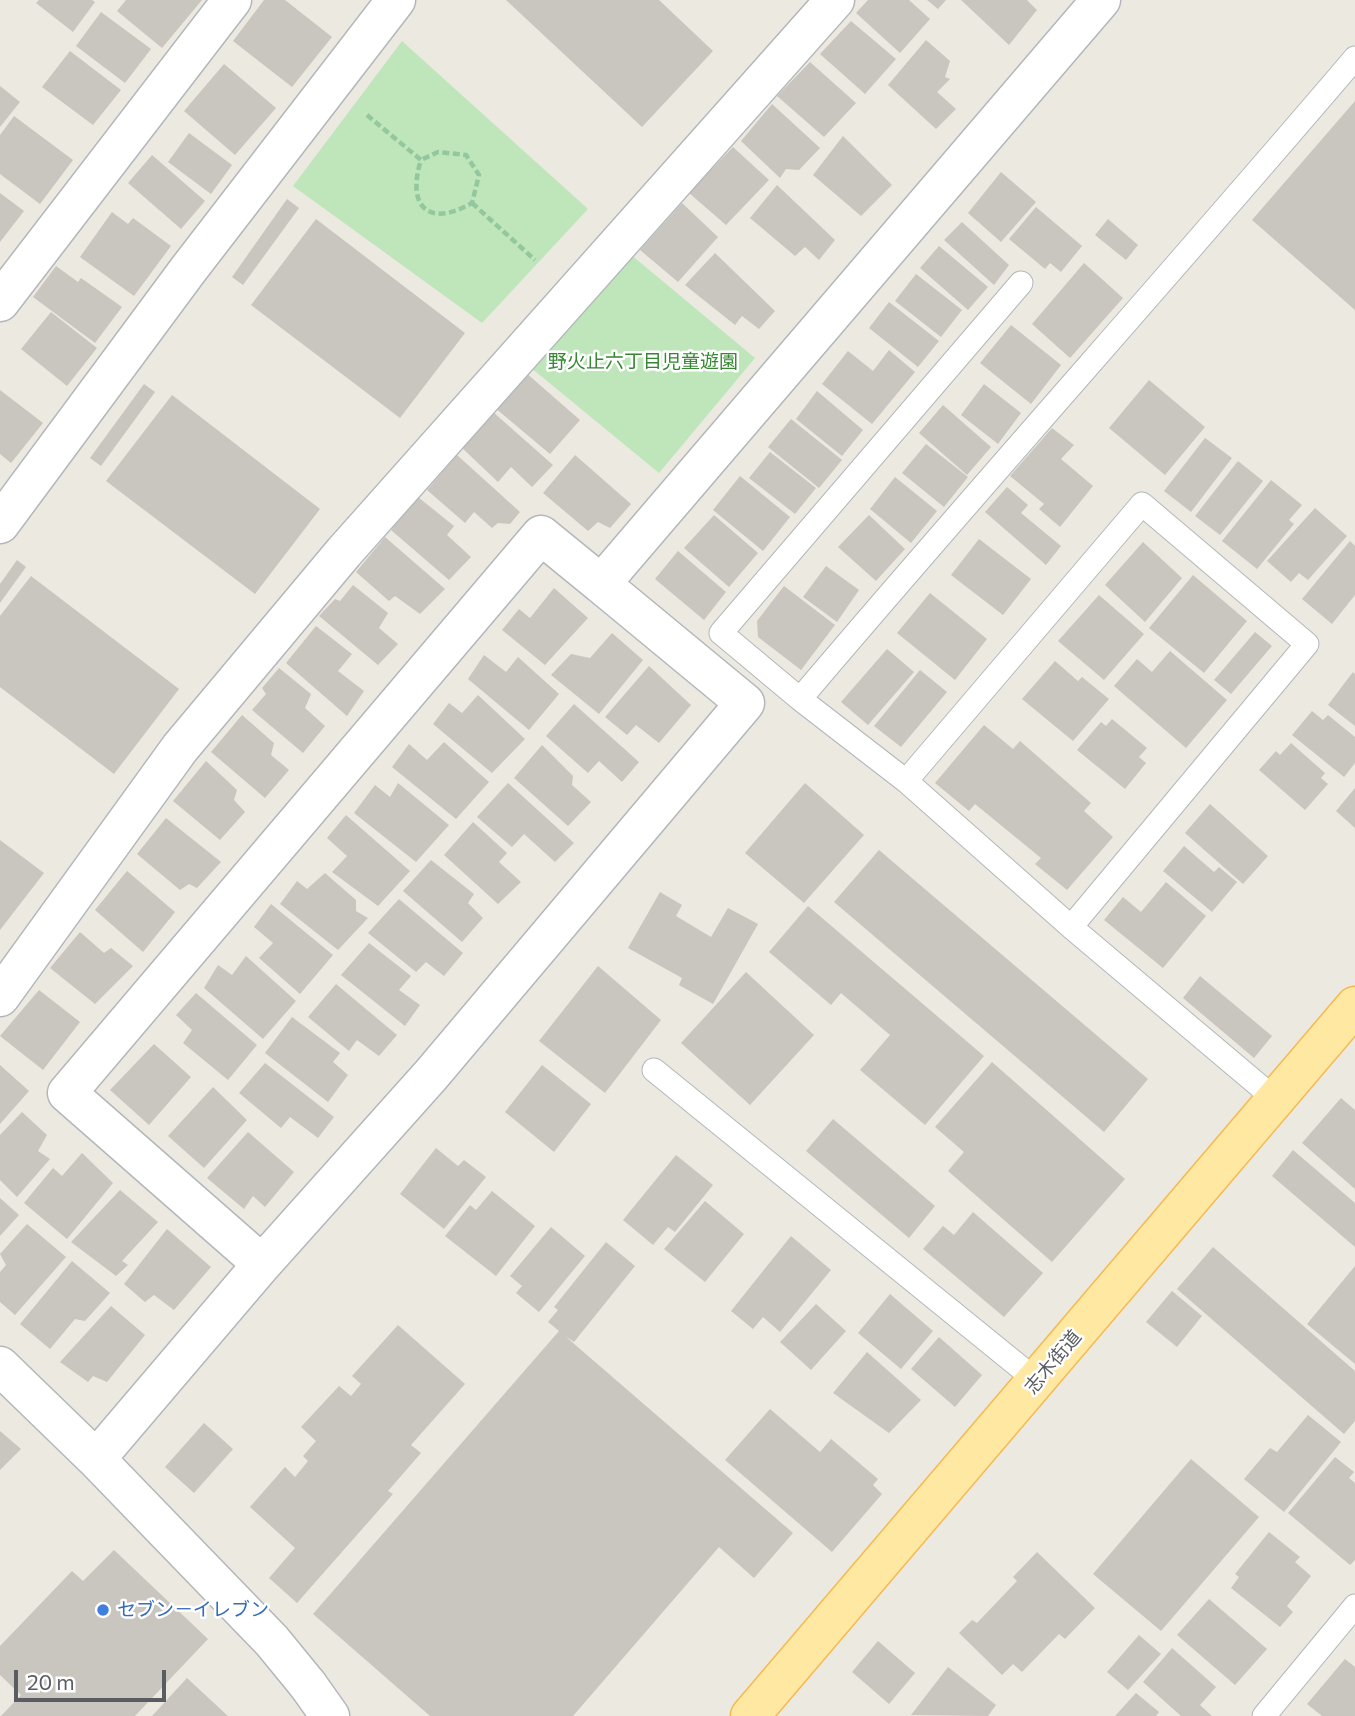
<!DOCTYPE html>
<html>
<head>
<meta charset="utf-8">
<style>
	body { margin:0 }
	#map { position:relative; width:1355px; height:1716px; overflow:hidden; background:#ece9e0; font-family:Commissioner,sans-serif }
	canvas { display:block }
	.scale { position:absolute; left:14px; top:1670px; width:152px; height:32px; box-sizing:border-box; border:4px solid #595d61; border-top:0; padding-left:9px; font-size:21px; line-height:24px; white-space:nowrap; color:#595d61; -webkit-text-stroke:5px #fff; paint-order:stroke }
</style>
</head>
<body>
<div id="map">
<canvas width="1355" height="1716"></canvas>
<div class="scale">20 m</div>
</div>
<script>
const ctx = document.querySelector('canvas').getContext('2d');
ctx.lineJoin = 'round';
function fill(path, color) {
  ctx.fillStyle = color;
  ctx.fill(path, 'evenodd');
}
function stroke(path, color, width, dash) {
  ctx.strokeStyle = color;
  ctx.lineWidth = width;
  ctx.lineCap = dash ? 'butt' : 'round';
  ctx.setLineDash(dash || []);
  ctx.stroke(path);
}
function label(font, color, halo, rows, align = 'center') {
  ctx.font = font + ' Commissioner,"Noto Sans JP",sans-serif';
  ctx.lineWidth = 5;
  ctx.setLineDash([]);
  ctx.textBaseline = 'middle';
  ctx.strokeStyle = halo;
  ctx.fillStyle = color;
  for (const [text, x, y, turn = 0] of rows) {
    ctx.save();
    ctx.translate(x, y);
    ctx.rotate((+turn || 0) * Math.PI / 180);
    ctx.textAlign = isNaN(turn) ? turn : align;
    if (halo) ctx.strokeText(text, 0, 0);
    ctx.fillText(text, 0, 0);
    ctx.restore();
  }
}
fill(new Path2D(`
	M402,41L588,209L482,323L293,186Z
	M630,254L755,358L659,473L530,367Z`), '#bee6ba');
fill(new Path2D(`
	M39,0H92L95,2L73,32L36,3Z
	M126,0H202L162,48L117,11Z
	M264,0H285L332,37L292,87L233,41Z
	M506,0H659L713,51L642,127Z
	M868,0H909L930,19L900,53L856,13Z
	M927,0H946L938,9Z
	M961,0H1027L1037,10L1009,45Z
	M101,12L151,49L125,83L76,46Z
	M851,21L896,59L865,94L820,54Z
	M926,40L950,61L945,77L950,79L937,92L956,109L936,129L888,85Z
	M70,51L121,90L93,125L42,87Z
	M810,62L856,103L824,137L777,96Z
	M224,64L276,108L235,155L184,111Z
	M0,86L20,102L0,127Z
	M1355,101V310L1252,220Z
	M772,104L820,148L799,170L786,169L780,178L741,141Z
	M14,116L73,160L40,204L0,174V135Z
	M189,133L232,165L211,194L168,162Z
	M843,136L892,185L861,216L813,175Z
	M733,147L769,180L726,225L689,193Z
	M152,155L205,201L181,229L128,183Z
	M1001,172L1036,202L1001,242L968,213Z
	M777,185L835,240L819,260L805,247L795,256L750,218Z
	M0,193L24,211L0,242Z
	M287,199L299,208L243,285L232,277Z
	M682,203L718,237L678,282L640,250Z
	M1036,207L1082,246L1061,272L1050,263L1045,269L1009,239Z
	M112,212L128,224L133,218L171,246L134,296L80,257Z
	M316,219L465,333L400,418L251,305Z
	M1108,219L1138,245L1126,260L1095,235Z
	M962,222L1009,265L994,285L944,240Z
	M939,246L988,287L968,310L920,268Z
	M715,253L775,311L759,329L742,316L735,325L685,285Z
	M1084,263L1123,298L1070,358L1032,324Z
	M56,266L78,282L81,278L122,307L95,343L33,297Z
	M916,274L962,310L941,337L895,301Z
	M889,302L939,341L918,367L869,328Z
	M51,312L97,348L67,386L21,349Z
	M1011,325L1061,365L1031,404L980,363Z
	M889,350L915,372L872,424L822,384L848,351L873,371Z
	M525,372L580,420L550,454L494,407Z
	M1149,380L1205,427L1165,475L1109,428Z
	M144,384L155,392L101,466L90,458Z
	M984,384L1021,413L998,444L961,415Z
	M0,390L43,423L11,463L0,454Z
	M817,391L863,430L842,456L796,419Z
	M172,395L320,509L255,594L106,481Z
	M943,405L991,447L967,475L919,433Z
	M493,412L553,465L532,487L511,467L498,482L460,446Z
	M791,419L842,460L819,488L768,447Z
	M1052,428L1074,445L1061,459L1093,486L1060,527L1039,509L1044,504L1010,476Z
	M1205,438L1232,458L1191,512L1164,491Z
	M926,444L968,477L944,507L902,473Z
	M770,452L816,488L795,514L749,478Z
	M457,455L520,512L510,524L498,523L492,528L474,512L465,523L427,490Z
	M575,455L631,504L610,528L598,522L588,531L543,493Z
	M1238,461L1263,481L1220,535L1195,516Z
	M740,476L790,517L763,551L713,510Z
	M895,477L937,511L911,543L870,509Z
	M1271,480L1302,505L1289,520L1294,524L1257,569L1222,541Z
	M1007,487L1028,505L1021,513L1061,546L1046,565L985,512Z
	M418,497L454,526L447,535L471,557L449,580L391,530Z
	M1315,508L1347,536L1308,580L1299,573L1291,582L1267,561Z
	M714,515L758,553L729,587L684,548Z
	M869,515L905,549L876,581L838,547Z
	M385,537L445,589L420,614L395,596L389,601L356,572Z
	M979,539L1031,579L1003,615L951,575Z
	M1350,541L1355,546V595L1332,624L1302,599Z
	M1143,542L1182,578L1145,622L1105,585Z
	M678,551L726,592L704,620L655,579Z
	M17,560L26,567L0,603V584Z
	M826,566L859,590L837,622L803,597Z
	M1193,575L1247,621L1204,673L1149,628Z
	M31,576L179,689L114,774L0,687V616Z
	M353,585L388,613L379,628L398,644L378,665L319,616L335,599L340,601Z
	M784,586L835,625L801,670L758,637L757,621Z
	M554,588L588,618L545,665L502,630L519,609L530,618Z
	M930,593L987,639L955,680L897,633Z
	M1099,595L1144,634L1104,680L1058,641Z
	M316,626L352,654L338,671L364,691L347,716L286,663Z
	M1255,632L1272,646L1231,694L1214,680Z
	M612,633L643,660L599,714L551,675L571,654L590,658Z
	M887,649L914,672L868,725L841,702Z
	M1170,651L1227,700L1186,748L1114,686L1137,659L1152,672Z
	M484,655L506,672L518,657L559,694L529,730L468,679Z
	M1055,661L1078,681L1082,677L1109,699L1073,741L1022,699Z
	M649,666L691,705L659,743L636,725L627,735L605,717Z
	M279,668L311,694L305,708L325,726L303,753L252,710L266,694L262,688Z
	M920,670L947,692L901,747L874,726Z
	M1353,672L1355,674V726L1328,705Z
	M478,695L525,739L492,773L433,724L449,703L462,713Z
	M574,704L639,762L622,782L599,761L588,773L546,736Z
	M1312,711L1323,720L1328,715L1355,737V763L1344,777L1292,735Z
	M242,715L274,743L271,755L289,770L265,798L211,752Z
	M1112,719L1147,748L1139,757L1146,763L1125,789L1077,750L1101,722L1106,726Z
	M984,725L1013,749L1020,741L1091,803L1084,811L1113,837L1067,890L1035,864L1041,858L975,804L969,811L935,783Z
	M444,742L489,782L456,819L392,767L409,744L427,760Z
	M1291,743L1325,773L1321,778L1328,784L1305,810L1259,770L1276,751L1280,755Z
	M542,745L573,776L572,785L591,802L568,826L514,778Z
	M206,761L237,790L234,800L245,812L220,840L173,801Z
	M398,783L449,825L416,862L354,813L375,785L390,797Z
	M508,783L574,843L555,862L524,834L512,847L477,817Z
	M805,783L864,835L804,903L745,853Z
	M1355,788V828L1336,811Z
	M1210,804L1268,856L1243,884L1185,833Z
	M346,815L410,871L378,906L332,872L347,856L327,838Z
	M166,818L221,862L197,888L189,884L180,890L137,854Z
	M473,822L507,853L499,862L521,882L498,904L444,855Z
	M0,840L44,873L0,930Z
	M1184,846L1214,872L1219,867L1237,882L1212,912L1163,871Z
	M879,850L1148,1079L1104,1132L834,902Z
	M431,860L474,894L468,903L483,918L462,942L403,891Z
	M127,871L175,912L143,952L95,910Z
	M325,873L356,900V911L368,918L338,950L280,904L297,881L307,889Z
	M1166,882L1206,916L1163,968L1104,920L1123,897L1141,912Z
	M660,892L682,905L676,916L711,937L728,908L758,924L713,1004L679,985L682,978L628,948Z
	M399,899L463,953L444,976L426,962L416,972L368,933Z
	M271,904L333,955L300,994L259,958L273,943L254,927Z
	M808,906L984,1056L925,1125L860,1070L890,1035L841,993L831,1005L769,952Z
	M80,932L104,953L111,948L133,966L95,1004L50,968Z
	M369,943L411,976L399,990L420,1005L405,1026L341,975Z
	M246,956L296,1001L263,1039L204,988L218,965L232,975Z
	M598,966L661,1020L605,1093L539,1041Z
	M746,972L814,1035L750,1105L681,1043Z
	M1200,976L1272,1036L1254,1058L1183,998Z
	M336,984L397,1035L379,1056L357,1040L349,1051L308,1017Z
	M39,990L80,1022L43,1070L0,1036Z
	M196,993L257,1045L228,1080L183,1043L192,1030L176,1015Z
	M292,1017L340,1053L333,1062L348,1075L328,1102L265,1053Z
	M154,1044L191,1077L149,1125L110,1090Z
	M992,1062L1125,1179L1052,1262L948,1171L964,1152L935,1127Z
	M265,1063L334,1117L318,1138L290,1117L281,1128L239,1093Z
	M0,1065L29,1091L0,1124Z
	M542,1065L591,1104L554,1152L505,1112Z
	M213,1087L247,1120L204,1168L168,1136Z
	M1341,1098L1355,1110V1189L1302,1143Z
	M22,1112L47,1135L38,1151L50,1159L17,1197L0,1180V1135Z
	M833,1119L935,1206L909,1238L806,1151Z
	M248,1132L294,1172L265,1207L253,1196L244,1209L207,1178Z
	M436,1148L458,1166L464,1160L486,1177L444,1229L400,1194Z
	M1293,1150L1355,1203V1247L1272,1176Z
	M82,1153L113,1183L67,1239L24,1203L53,1168L62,1176Z
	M676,1155L713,1185L675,1232L668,1227L653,1245L623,1220Z
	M120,1190L158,1222L122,1261L128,1265L116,1276L71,1242Z
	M492,1191L535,1226L496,1276L445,1236L470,1205L476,1210Z
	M0,1198L19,1215L0,1236Z
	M705,1201L744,1234L705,1282L664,1249Z
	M973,1212L1043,1273L1004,1317L923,1249L943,1226L954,1235Z
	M27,1224L66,1257L15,1315L0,1302V1272L6,1265L0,1254Z
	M551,1227L585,1256L539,1312L516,1293L522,1286L510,1276Z
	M167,1229L211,1267L174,1310L154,1295L145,1302L124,1284Z
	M791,1236L831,1270L780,1332L763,1317L753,1329L731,1311Z
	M606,1242L635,1266L574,1342L565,1336L793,1533L754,1578L719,1547L573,1716H430L313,1614L559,1331L548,1322L558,1310L554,1307Z
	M1213,1247L1355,1371V1421L1344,1434L1177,1289Z
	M72,1261L110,1293L85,1321L75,1319L50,1349L20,1324Z
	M1355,1266V1364L1307,1324Z
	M1172,1291L1202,1316L1177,1347L1146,1322Z
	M890,1294L933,1331L901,1369L858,1333Z
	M816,1304L846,1331L811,1370L780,1342Z
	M111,1306L145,1335L107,1382L93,1376L88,1382L60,1362Z
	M398,1325L465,1384L411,1445L421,1453L388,1491L393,1494L297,1603L269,1578L295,1548L250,1507L285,1467L295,1477L308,1461L303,1456L316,1441L301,1427L339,1386L351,1396L361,1384L352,1376Z
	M939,1337L982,1375L955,1407L911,1369Z
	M867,1352L921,1400L889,1433L833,1393Z
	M770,1409L820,1452L831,1439L878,1479L873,1485L882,1494L832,1552L725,1460Z
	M1308,1415L1341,1442L1284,1512L1244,1479L1270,1448L1277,1452Z
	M204,1423L233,1449L194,1493L165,1467Z
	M0,1431L21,1449L0,1470Z
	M1335,1457L1354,1472L1349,1478L1355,1483V1560L1350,1565L1288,1513Z
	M1191,1459L1259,1517L1161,1631L1093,1574Z
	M1269,1532L1300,1557L1295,1562L1311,1576L1287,1606L1293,1612L1280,1627L1231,1588L1239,1577L1235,1574Z
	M114,1550L208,1639L135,1716H1L21,1695L0,1675V1646L72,1571L83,1581Z
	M1037,1552L1095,1608L1065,1639L1059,1634L1022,1672L1013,1664L1002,1675L959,1633L972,1620L977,1623L1017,1581L1013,1577Z
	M1209,1599L1267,1649L1235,1685L1177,1635Z
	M1139,1635L1161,1654L1128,1690L1107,1672Z
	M878,1641L915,1673L889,1704L852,1672Z
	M1172,1648L1216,1687L1200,1705L1212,1716H1181L1143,1682Z
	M1345,1659L1355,1667V1716H1322L1307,1704Z
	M948,1667L996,1705L988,1716L911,1715Z
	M187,1678L228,1716H152Z
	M1136,1693L1159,1712L1156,1716H1115Z`), '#c9c5bf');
const service = new Path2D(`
	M1021,283L721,633L800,699L906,781L1071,927L1275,1099
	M800,699C983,483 1172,273 1355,58
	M906,781L1142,504L1307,644L1071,927
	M654,1070L1037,1381
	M1264,1716L1355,1606`);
const minor = new Path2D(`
	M0,302L232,0
	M0,524L188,270L396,0
	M0,997L180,748L344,552L835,0
	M262,1264L67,1093L541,535L601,584
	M0,1366L96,1459L272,1641L308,1685
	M96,1459L262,1264L431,1075L745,703L601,584L1101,0`);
const tertiary = new Path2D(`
	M308,1685L330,1716`);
const primary = new Path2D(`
	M750,1716L1355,1006`);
stroke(service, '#b3b7bb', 25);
stroke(minor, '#b3b7bb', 41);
stroke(tertiary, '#b3b7bb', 41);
stroke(primary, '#f6b94f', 41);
stroke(new Path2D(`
	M367,115L421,160C406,207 429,228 472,203L479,175L466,155L438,152L421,160
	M472,203L535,260`), '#93c79e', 4.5, [7, 3.5]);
stroke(service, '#fff', 23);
stroke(minor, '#fff', 38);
stroke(tertiary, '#fff', 38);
stroke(primary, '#ffe8a2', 38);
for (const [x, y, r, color] of [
	[103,1610,7,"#3f7fe0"]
]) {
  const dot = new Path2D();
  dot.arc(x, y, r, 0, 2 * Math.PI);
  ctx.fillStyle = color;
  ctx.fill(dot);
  stroke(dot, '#fff', 2.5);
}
label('19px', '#358732', '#fff', [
	["野火止六丁目児童遊園",643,362]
]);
label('19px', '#595d61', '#fff', [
	["志木街道",1053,1362,-50]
]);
label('19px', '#366cbe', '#fff', [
	["セブン－イレブン",117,1610]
], 'left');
</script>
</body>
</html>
